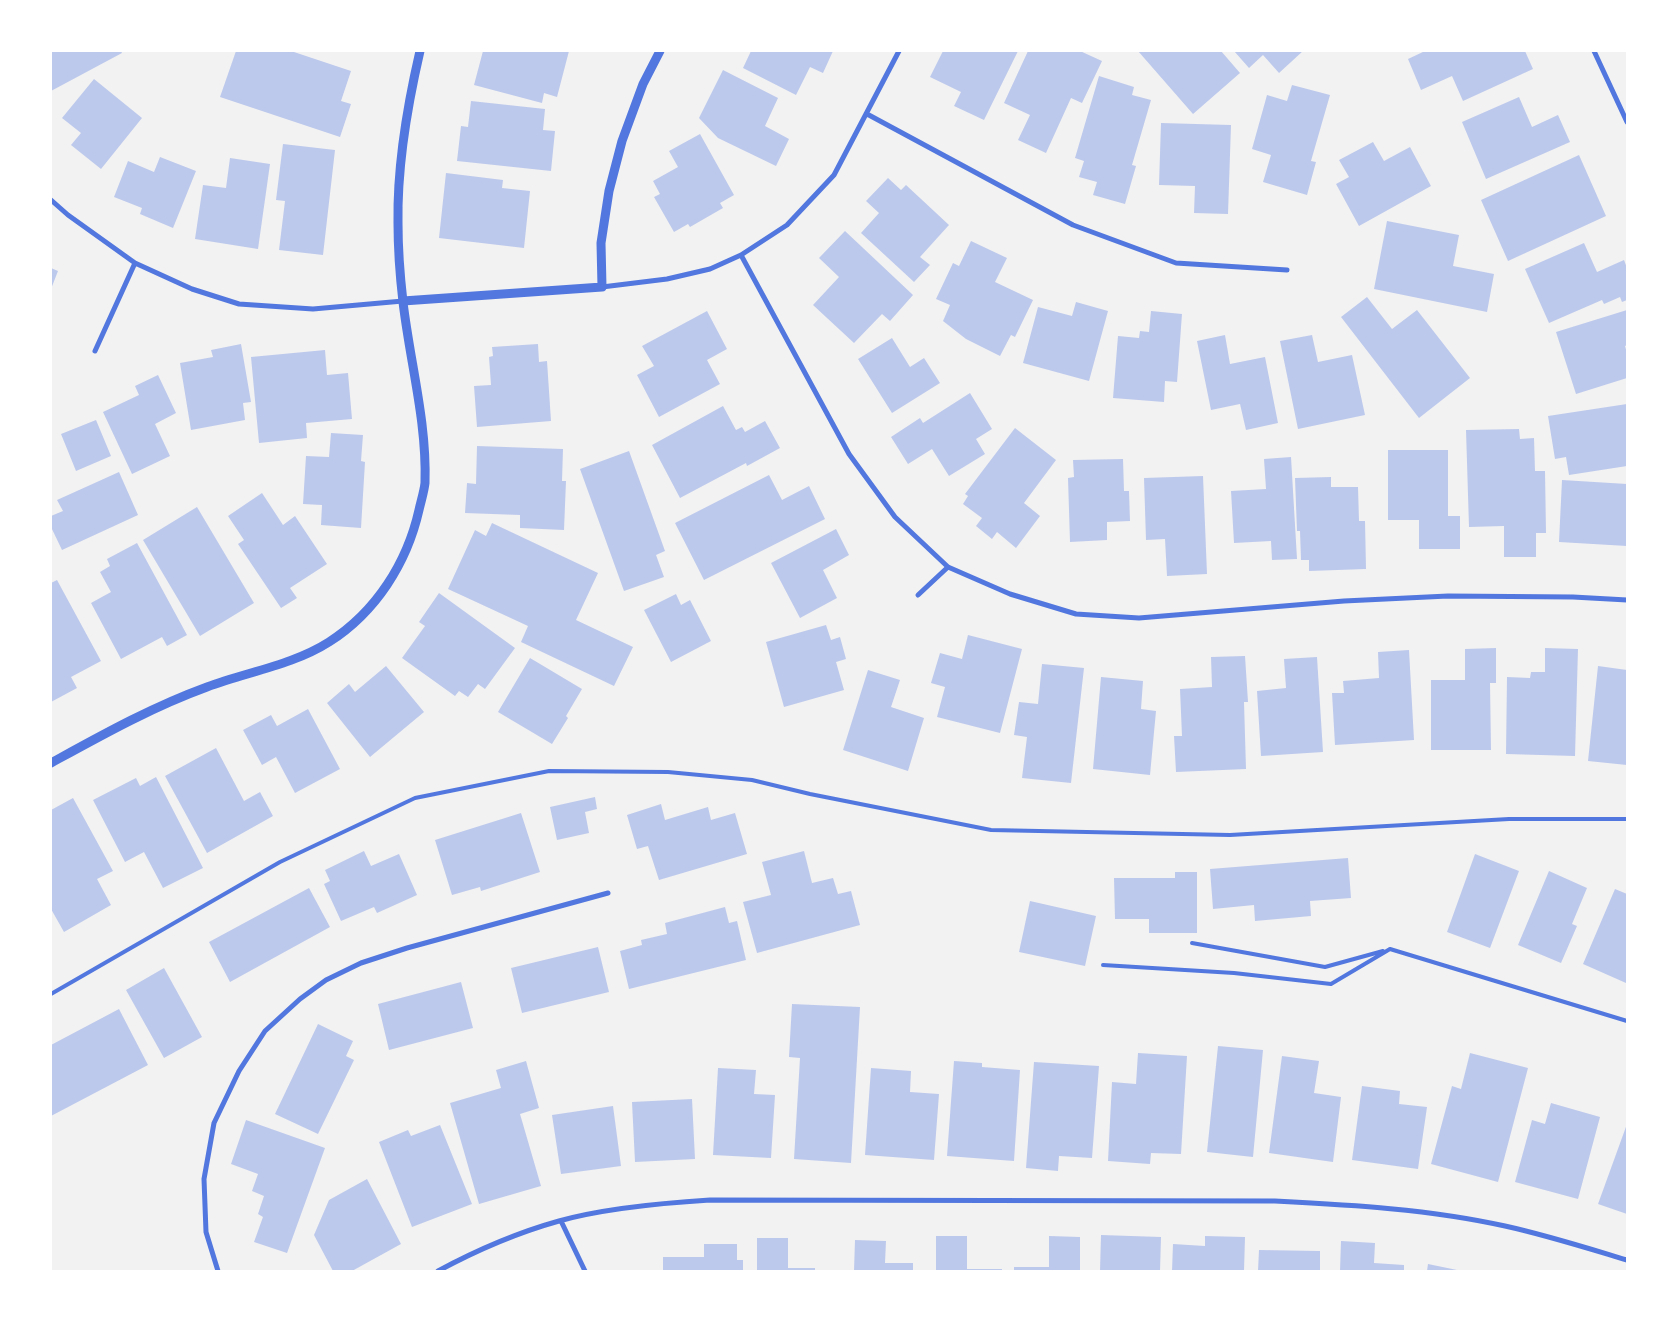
<!DOCTYPE html>
<html>
<head>
<meta charset="utf-8">
<style>
	body { margin:0 }
	#map { position:relative; width:1678px; height:1322px; overflow:hidden; background:#f2f2f2; font-family:Cabin,sans-serif }
	canvas { display:block }
	.frame { position:absolute; inset:0; border:52px solid #fff; pointer-events:none }
</style>
</head>
<body>
<div id="map">
<canvas width="1678" height="1322"></canvas>
<div class="frame"></div>
</div>
<script>
const ctx = document.querySelector('canvas').getContext('2d');
ctx.lineJoin = 'round';
function fill(path, color) {
  ctx.fillStyle = color;
  ctx.fill(path, 'evenodd');
}
function stroke(path, color, width, dash) {
  ctx.strokeStyle = color;
  ctx.lineWidth = width;
  ctx.lineCap = dash ? 'butt' : 'round';
  ctx.setLineDash(dash || []);
  ctx.stroke(path);
}
fill(new Path2D(`
	M51,51H121L122,53L51,91Z
	M236,51H291L351,71L341,101L351,104L340,137L220,97Z
	M483,51H569L557,97L544,93L542,103L474,85Z
	M751,51H833L823,73L810,67L796,95L743,68Z
	M943,51H1018L984,120L954,106L961,92L930,77Z
	M1028,51H1080L1102,61L1082,103L1071,98L1046,153L1018,140L1030,115L1004,103Z
	M1138,51H1221L1240,73L1193,114Z
	M1234,51H1303L1279,73L1263,55L1249,68Z
	M1425,51H1525L1533,69L1463,101L1452,76L1421,90L1408,59Z
	M723,70L778,98L765,126L789,139L776,166L718,138L699,118Z
	M1099,76L1134,87L1132,95L1151,100L1132,165L1136,166L1125,204L1093,195L1097,182L1079,177L1084,161L1075,158Z
	M94,79L142,118L101,169L71,145L81,133L62,118Z
	M1292,85L1330,95L1311,161L1316,162L1307,195L1263,182L1271,155L1252,149L1267,95L1287,101Z
	M1519,97L1532,127L1558,115L1570,142L1486,179L1462,122Z
	M471,101L545,109L543,130L555,131L551,171L457,161L461,126L468,127Z
	M1161,123L1231,125L1228,214L1194,213L1195,186L1159,185Z
	M700,134L734,195L720,203L723,208L690,227L688,224L674,232L654,197L660,194L653,181L678,167L669,151Z
	M1373,142L1384,161L1410,147L1431,186L1359,226L1336,184L1349,177L1339,160Z
	M283,144L335,150L323,255L279,250L285,201L276,200Z
	M1579,155L1606,216L1508,261L1481,200Z
	M160,157L196,171L173,228L140,214L142,208L114,197L128,161L154,172Z
	M230,158L270,164L258,249L195,239L203,185L226,188Z
	M446,173L503,180L502,188L530,191L524,248L439,238Z
	M888,178L901,190L906,185L949,225L920,257L930,265L914,282L861,233L879,213L866,201Z
	M1387,221L1459,235L1453,266L1494,274L1487,312L1374,289Z
	M845,231L913,295L890,321L882,314L854,343L813,305L839,277L819,258Z
	M971,241L1007,258L995,282L1033,300L1015,337L1011,335L1000,356L966,339L943,321L950,305L936,299L953,263L959,266Z
	M1584,243L1597,272L1624,260L1627,268V300L1622,302L1620,297L1604,304L1602,300L1549,323L1525,269Z
	M51,268L58,271L51,289Z
	M1367,297L1392,329L1417,310L1470,378L1419,418L1341,317Z
	M1076,302L1108,311L1089,381L1023,363L1038,307L1072,316Z
	M1627,310V345L1625,346L1627,353V378L1576,394L1556,332Z
	M707,311L727,349L707,360L720,384L659,417L637,375L654,366L642,346Z
	M1151,311L1182,314L1177,382L1165,381L1164,402L1113,398L1118,336L1139,338L1140,331L1149,332Z
	M1225,335L1230,364L1265,357L1278,423L1246,430L1240,404L1211,410L1197,341Z
	M1312,335L1318,362L1352,355L1365,415L1298,429L1280,341Z
	M892,338L910,367L924,358L940,383L892,413L858,359Z
	M241,344L251,402L243,403L245,420L191,430L180,363L213,357L211,350Z
	M538,344L539,362L547,361L551,421L477,427L474,386L491,385L489,357L493,356L492,347Z
	M325,350L327,375L348,373L352,419L306,423L307,438L259,443L251,357Z
	M158,375L176,413L155,424L170,456L132,474L103,412L139,395L135,386Z
	M970,393L992,429L976,439L985,454L949,476L932,449L908,464L891,437L920,418L923,423Z
	M1627,404V466L1569,475L1566,457L1555,459L1548,416Z
	M723,406L736,430L742,427L745,432L765,421L780,448L747,466L746,463L680,498L652,445Z
	M96,420L111,456L76,471L61,434Z
	M1015,428L1056,460L1024,503L1040,516L1016,548L997,532L992,539L976,526L982,518L963,504L968,496L965,494Z
	M1519,429L1520,439L1534,438L1535,471H1545L1546,533H1536V557H1504V526L1469,527L1466,430Z
	M331,433L363,435L361,461L365,462L361,528L321,525L322,505L303,504L306,456L329,457Z
	M477,446L563,449L562,481H566L564,530L520,528V515L465,513L467,483L476,484Z
	M1388,450H1448V516H1460V549H1419V520H1388Z
	M629,451L665,551L656,555L664,577L624,591L580,469Z
	M1291,457L1297,559L1272,560L1271,541L1234,543L1231,491L1266,489L1264,459Z
	M1123,459L1124,491H1129L1130,521L1107,522V540L1070,542L1068,478L1074,477L1073,460Z
	M119,472L138,515L62,550L51,527V516L63,511L57,500Z
	M769,475L782,500L809,486L825,519L704,580L675,523Z
	M1203,476L1207,574L1167,576L1165,539L1146,540L1144,478Z
	M1331,477V487H1358L1359,521H1365L1366,569L1309,571V560H1301L1300,531H1297L1295,478Z
	M1562,480L1627,484V546L1559,542Z
	M262,493L283,525L295,516L327,564L290,588L297,598L281,608L238,544L244,540L228,516Z
	M197,507L254,603L200,636L143,540Z
	M492,523L598,573L576,620L633,647L614,686L521,642L528,626L448,589L475,530L486,536Z
	M836,529L849,555L823,570L837,598L800,618L771,563Z
	M137,543L187,635L167,646L162,637L121,659L91,603L111,592L100,572L110,566L107,559Z
	M57,580L101,661L71,677L77,688L51,702V583Z
	M439,593L515,648L485,689L478,684L468,697L459,691L455,696L402,658L425,626L419,622Z
	M676,594L681,605L690,600L711,641L671,662L644,610Z
	M826,625L831,640L840,637L846,659L836,662L844,690L784,707L766,642Z
	M968,635L1022,649L1000,733L937,717L945,687L931,683L940,653L962,659Z
	M1496,648V683H1490L1491,750H1431V680H1465V649Z
	M1545,648L1578,649L1575,756L1506,754L1507,677L1530,678L1531,672H1545Z
	M1409,650L1414,740L1335,745L1332,693H1344L1343,681L1379,678L1378,652Z
	M1245,656L1248,702H1244L1246,769L1176,772L1174,736H1182L1180,689L1212,687L1211,657Z
	M1317,657L1323,752L1261,756L1257,691L1286,688L1284,659Z
	M530,658L582,689L566,716L568,718L552,744L498,712Z
	M1042,664L1084,668L1071,783L1022,778L1027,737L1014,735L1019,702L1038,704Z
	M386,666L424,712L370,757L327,703L349,684L355,692Z
	M1598,666L1627,670V765L1588,761Z
	M868,670L900,680L891,707L924,718L908,771L843,750Z
	M1101,677L1143,681L1141,709L1156,711L1150,775L1093,769Z
	M308,709L340,769L295,793L276,757L262,765L243,730L271,715L277,726Z
	M216,748L244,801L260,792L273,816L207,853L165,776Z
	M156,777L203,868L163,888L144,852L125,862L93,800L136,778L140,786Z
	M595,797L597,809L585,812L589,833L557,840L550,807Z
	M73,798L113,871L97,879L111,905L64,932L51,909V810Z
	M661,804L665,820L708,807L711,820L735,813L747,854L659,880L648,846L637,849L627,815Z
	M521,813L540,872L481,891L480,887L452,895L435,840Z
	M364,851L371,866L399,854L417,895L377,913L374,907L341,921L324,884L330,881L325,870Z
	M804,851L812,883L833,878L838,894L851,891L860,925L757,953L743,902L771,895L762,862Z
	M1475,854L1519,871L1490,948L1447,932Z
	M1348,858L1351,898L1310,901L1311,916L1255,921L1254,905L1213,909L1210,869Z
	M1549,871L1587,888L1572,924L1577,926L1561,963L1518,945Z
	M1175,872H1197V933H1149V919H1115L1114,878H1175Z
	M309,888L330,927L230,982L209,942Z
	M1615,889L1627,894L1626,983L1583,964Z
	M1030,901L1096,916L1085,966L1019,952Z
	M725,907L729,923L737,921L746,960L629,989L620,951L642,945L641,940L667,934L665,923Z
	M598,947L609,992L522,1013L511,968Z
	M164,968L202,1037L164,1058L126,990Z
	M461,982L473,1028L389,1050L378,1004Z
	M792,1004L860,1007L851,1163L794,1159L800,1058L789,1057Z
	M119,1009L148,1065L51,1116V1045Z
	M318,1024L353,1041L346,1056L354,1060L318,1134L275,1114Z
	M1218,1046L1263,1050L1253,1157L1207,1152Z
	M1138,1053L1187,1056L1181,1154L1151,1153L1150,1164L1108,1161L1112,1082L1136,1084Z
	M1470,1053L1528,1068L1498,1182L1431,1164L1452,1086L1461,1089Z
	M1282,1056L1319,1061L1314,1093L1341,1097L1333,1162L1269,1153Z
	M526,1061L539,1108L520,1114L541,1186L479,1204L450,1103L501,1088L496,1070Z
	M954,1061L982,1063V1067L1020,1070L1014,1161L947,1156Z
	M1034,1062L1099,1066L1092,1158L1059,1156L1058,1171L1026,1168Z
	M718,1068L756,1070L754,1094L775,1095L771,1158L713,1155Z
	M871,1068L911,1071L910,1092L939,1094L934,1160L865,1155Z
	M1362,1086L1400,1091L1399,1104L1427,1107L1418,1169L1352,1160Z
	M692,1099L695,1159L635,1162L632,1102Z
	M1551,1103L1600,1117L1578,1199L1515,1182L1532,1120L1545,1124Z
	M613,1106L621,1166L561,1174L552,1115Z
	M246,1120L325,1148L287,1253L254,1242L263,1217L258,1214L264,1196L252,1191L258,1174L231,1164Z
	M1627,1124V1214L1598,1204Z
	M440,1125L472,1204L412,1227L379,1142L408,1130L411,1136Z
	M367,1179L401,1244L352,1271H333L314,1235L329,1200Z
	M1101,1235L1161,1237L1160,1271H1100Z
	M936,1236H967V1269H1002V1271H936Z
	M1049,1236L1080,1237V1271H1014V1267H1049Z
	M1205,1236L1245,1237L1244,1271H1172L1173,1244L1205,1246Z
	M757,1238H788V1268H815V1271H757Z
	M855,1240L886,1241L885,1263H913V1271H854Z
	M1341,1241L1375,1243L1374,1263L1404,1265V1271H1340Z
	M704,1244H737V1260H743V1271H663V1257H704Z
	M1259,1250L1320,1251V1271H1258Z
	M1428,1264L1457,1270V1271H1427Z`), '#bdc9ec');
stroke(new Path2D(`
	M1192,943L1325,967L1383,951
	M1390,949L1627,1021
	M1103,965L1234,973L1331,984L1390,949
	M51,994L280,862L415,798L549,771L668,772L752,780L810,794L991,830L1230,835L1509,819H1627`), '#5277de', 4);
stroke(new Path2D(`
	M1594,51L1627,122
	M867,114L1073,225L1176,263L1287,270
	M51,200L68,215L135,263L192,289L239,304L313,309L403,301
	M741,255L849,454L895,517L948,567L1010,594L1076,614L1139,618L1344,601L1448,596L1573,597L1627,600
	M602,287L667,279L710,269L741,255L787,225L834,175L899,51
	M95,351L135,263
	M918,595L948,567
	M561,1221L585,1271
	M218,1271L206,1232L204,1179L214,1123L239,1071L265,1031L300,999L326,980L361,963L407,948L608,893
	M438,1271C477,1250 516,1233 559,1221C605,1208 662,1203 710,1200L1274,1201C1351,1205 1429,1209 1505,1226C1546,1235 1587,1248 1627,1260`), '#5277de', 5);
stroke(new Path2D(`
	M403,301L602,287L601,243L609,191L622,141L643,84L660,51
	M51,763C102,735 152,707 207,687C247,672 293,665 329,642C376,612 407,563 419,510C421,501 424,492 425,483C427,422 410,362 403,302C400,276 398,249 398,223C397,165 407,107 420,51`), '#5277de', 9);
</script>
</body>
</html>
